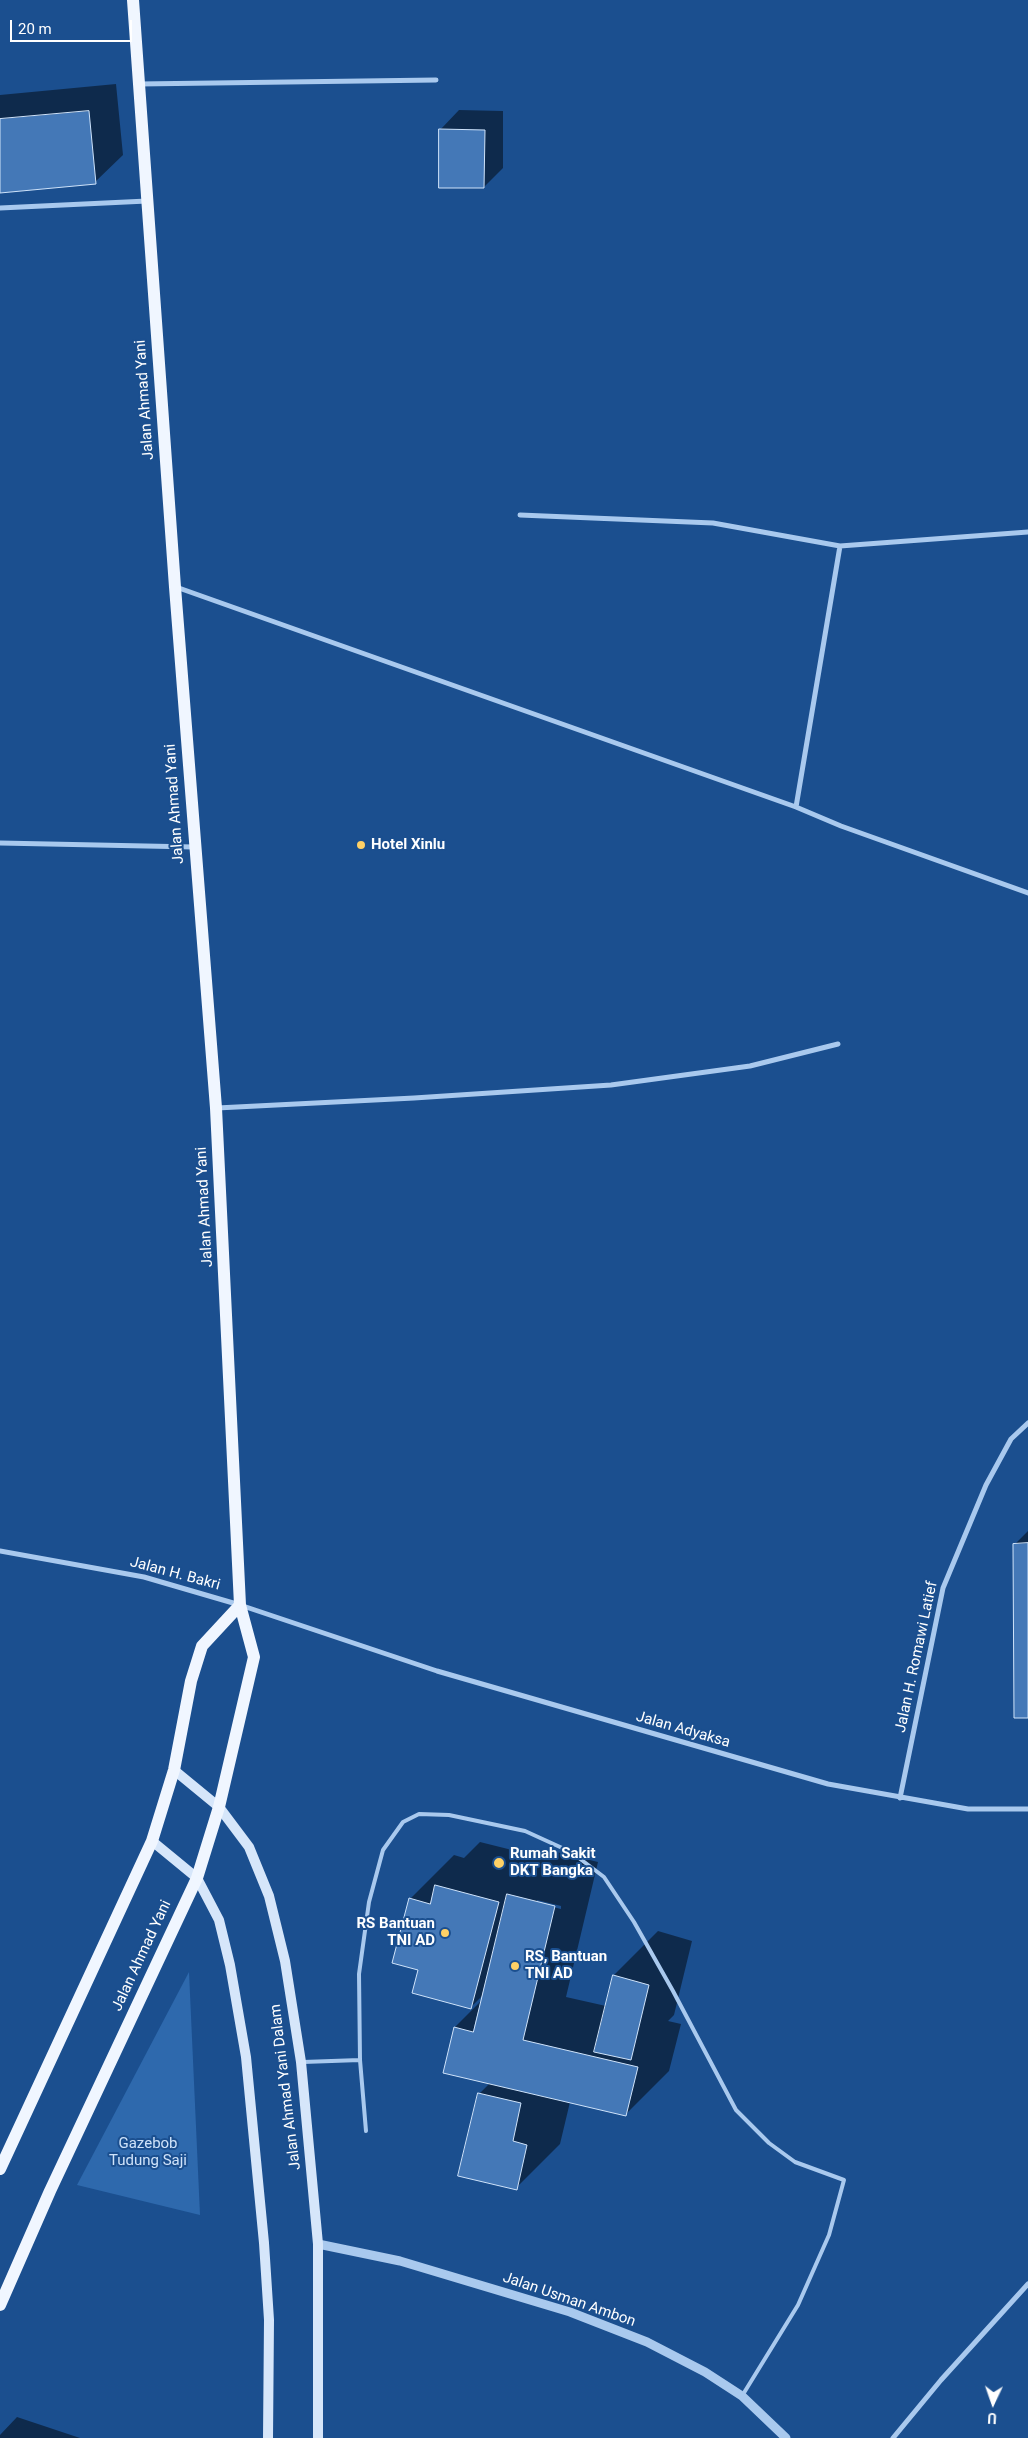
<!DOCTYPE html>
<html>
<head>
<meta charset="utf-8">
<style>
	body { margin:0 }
	#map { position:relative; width:1028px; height:2438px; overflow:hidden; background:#1b4f8f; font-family:Roboto,sans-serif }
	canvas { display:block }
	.north { position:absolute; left:968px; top:2378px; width:50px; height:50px; -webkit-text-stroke:4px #1b4f8f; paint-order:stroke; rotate:183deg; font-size:14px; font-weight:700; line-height:20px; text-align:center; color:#fff }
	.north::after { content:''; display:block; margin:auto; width:18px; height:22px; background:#fff; clip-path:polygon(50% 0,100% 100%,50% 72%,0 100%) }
	.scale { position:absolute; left:10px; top:20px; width:122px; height:22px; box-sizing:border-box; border:2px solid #fff; border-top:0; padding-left:6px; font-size:15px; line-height:18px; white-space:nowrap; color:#fff; -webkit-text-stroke:4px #1b4f8f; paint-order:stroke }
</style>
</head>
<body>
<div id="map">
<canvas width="1028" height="2438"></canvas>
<div class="north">U</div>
<div class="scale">20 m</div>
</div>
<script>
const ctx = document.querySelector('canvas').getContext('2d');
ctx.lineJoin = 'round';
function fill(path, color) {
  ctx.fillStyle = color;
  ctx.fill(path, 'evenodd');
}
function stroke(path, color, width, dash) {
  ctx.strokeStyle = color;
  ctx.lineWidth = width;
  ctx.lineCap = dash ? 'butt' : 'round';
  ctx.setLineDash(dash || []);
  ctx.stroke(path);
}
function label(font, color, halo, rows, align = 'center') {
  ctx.font = font + ' Roboto,sans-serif';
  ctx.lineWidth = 4;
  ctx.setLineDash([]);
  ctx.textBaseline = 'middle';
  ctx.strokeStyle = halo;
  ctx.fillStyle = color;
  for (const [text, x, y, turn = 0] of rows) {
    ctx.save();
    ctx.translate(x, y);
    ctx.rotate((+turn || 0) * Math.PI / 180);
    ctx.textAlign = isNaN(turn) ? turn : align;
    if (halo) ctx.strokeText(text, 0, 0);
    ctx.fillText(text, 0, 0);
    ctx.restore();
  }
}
fill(new Path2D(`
	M189,1972L200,2215L77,2185Z`), '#2e69ad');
fill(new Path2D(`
	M116,84L123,155L95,182L0,191V95Z
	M459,110L503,111V168L484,187L440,130Z
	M1028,1531V1717L1014,1545Z
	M480,1842L544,1858L552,1851L598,1862L566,1997L606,2006L614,1975L658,1931L692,1941L674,2015L668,2021L681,2024L669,2071L625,2115L570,2102L560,2144L516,2188L479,2094L490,2083L455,2027L482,2000L484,1994L470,2008L420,1969L410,1899L454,1855L464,1858ZM537,1900L561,1906V1909L537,1903Z
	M17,2417L80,2438H0V2435Z`), '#0007');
const building = new Path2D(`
	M89,111L96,184L0,193V119Z
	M439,129L485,130L484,188H439Z
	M1028,1543V1718H1014L1013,1544Z
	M435,1885L499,1902L471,2009L412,1993L418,1970L392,1963L409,1898L430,1904Z
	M507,1894L555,1906L523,2040L638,2067L626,2116L443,2073L454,2027L473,2032Z
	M613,1975L649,1985L631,2060L594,2052Z
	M478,2093L521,2103L513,2141L527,2145L517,2190L458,2176Z`);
fill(building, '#4478b7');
stroke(building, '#cfe3fa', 1);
stroke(new Path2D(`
	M303,2062L360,2060
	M366,2131L360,2060L359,1974L369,1902L383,1850L403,1822L419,1814L449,1815L525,1831L571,1852L604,1877L634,1922L673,1991L736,2110L769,2143L795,2162L844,2180L829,2235L798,2305L742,2396`), '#a9c9ee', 4);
stroke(new Path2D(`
	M139,84L436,80
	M0,208L147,201
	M520,515L713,523L840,546L1028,532
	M176,587L796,807L841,826L1028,893
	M796,807L840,546
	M0,843L194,847
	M217,1108L414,1098L611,1085L750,1066L838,1044
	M0,1551L144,1577L240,1605L437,1671L828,1784L968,1809H1028
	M900,1798L943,1588L986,1485L1011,1439L1028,1423
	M893,2438L941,2380L1028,2284`), '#a9c9ee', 5);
stroke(new Path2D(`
	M318,2244L400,2261L570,2312L647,2342L705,2372L742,2396L786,2438`), '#a9c9ee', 9);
stroke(new Path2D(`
	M174,1770L219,1807L249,1847L269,1896L285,1961L301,2062L318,2244V2438
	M152,1841L197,1878L219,1920L230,1965L246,2057L264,2243L269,2320L268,2438`), '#d6e6fa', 10);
stroke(new Path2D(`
	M0,2169L152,1841L174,1770L191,1681L202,1646L240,1605
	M0,2305L50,2191L197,1878L219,1807L254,1657L240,1605L216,1108L175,587L133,0`), '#f0f6ff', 12);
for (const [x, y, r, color] of [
	[361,845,5,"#ffd166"],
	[499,1863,6,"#ffd166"],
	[445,1933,5,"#ffd166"],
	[515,1966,5,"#ffd166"]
]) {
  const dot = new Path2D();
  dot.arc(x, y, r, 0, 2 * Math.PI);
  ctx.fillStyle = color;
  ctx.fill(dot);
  stroke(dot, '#1b4f8f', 2);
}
label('15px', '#fff', '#1b4f8f', [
	["Jalan Ahmad Yani",145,400,-94],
	["Jalan Ahmad Yani",175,804,-94],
	["Jalan Ahmad Yani",205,1207,-93],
	["Jalan H. Bakri",175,1574,15],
	["Jalan H. Romawi Latief",917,1657,-78],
	["Jalan Adyaksa",683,1730,16],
	["Jalan Ahmad Yani",142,1956,-65],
	["Jalan Ahmad Yani Dalam",286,2087,-97],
	["Jalan Usman Ambon",569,2300,19]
]);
label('bold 15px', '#fff', '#1b4f8f', [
	["Hotel Xinlu",371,845],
	["Rumah Sakit",510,1854],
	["DKT Bangka",510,1871],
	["RS Bantuan",435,1924,"right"],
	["TNI AD",435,1941,"right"],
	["RS, Bantuan",525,1957],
	["TNI AD",525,1974]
], 'left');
label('15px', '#cfe3fa', '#1b4f8f', [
	["Gazebob",148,2144],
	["Tudung Saji",148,2161]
]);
</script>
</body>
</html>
